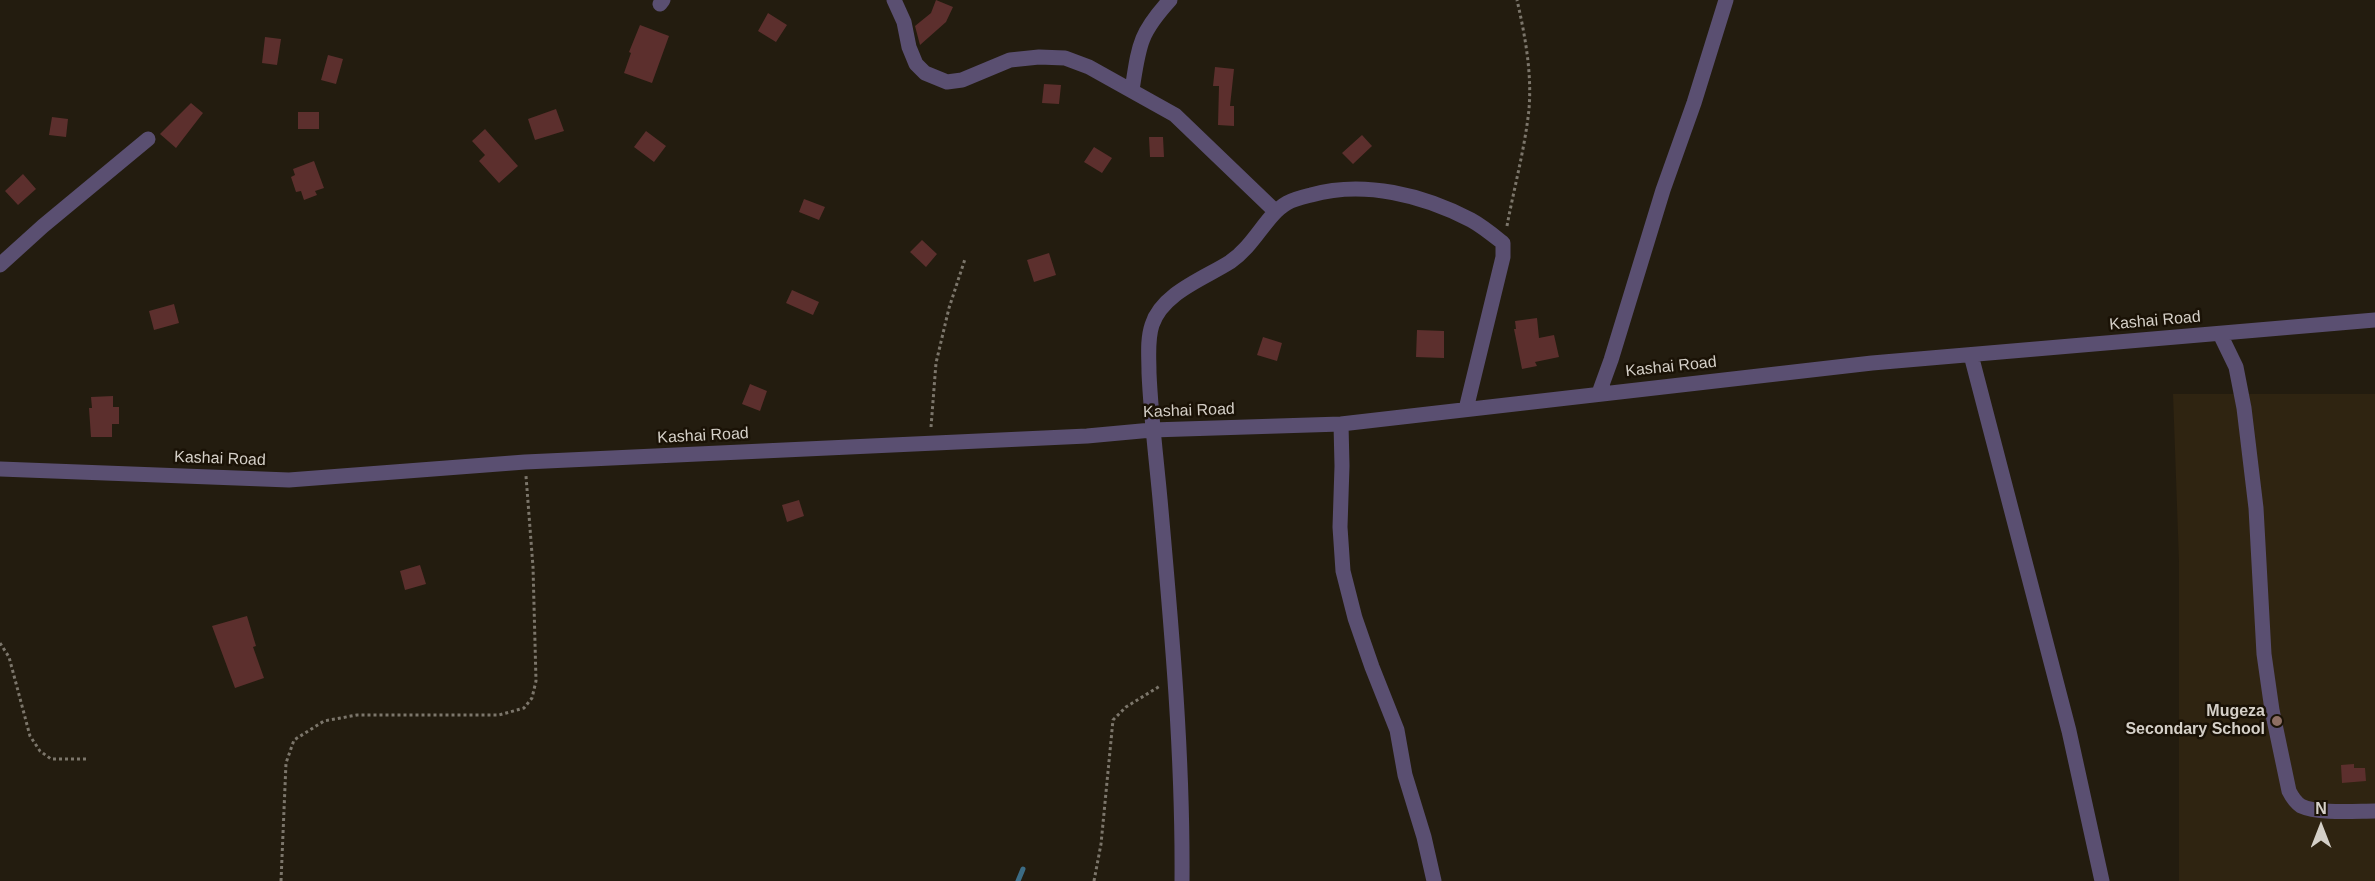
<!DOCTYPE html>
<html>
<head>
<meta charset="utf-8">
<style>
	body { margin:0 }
	#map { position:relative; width:2375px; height:881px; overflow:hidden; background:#231c0f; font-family:Arial,sans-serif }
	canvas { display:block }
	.north { position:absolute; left:2291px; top:797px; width:60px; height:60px; -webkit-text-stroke:4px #1a1206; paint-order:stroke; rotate:0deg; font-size:16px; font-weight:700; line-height:24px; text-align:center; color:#d5d0c8 }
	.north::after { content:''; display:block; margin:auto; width:21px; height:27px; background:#d5d0c8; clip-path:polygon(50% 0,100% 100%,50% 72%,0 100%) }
</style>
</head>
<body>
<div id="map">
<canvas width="2375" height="881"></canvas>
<div class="north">N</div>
</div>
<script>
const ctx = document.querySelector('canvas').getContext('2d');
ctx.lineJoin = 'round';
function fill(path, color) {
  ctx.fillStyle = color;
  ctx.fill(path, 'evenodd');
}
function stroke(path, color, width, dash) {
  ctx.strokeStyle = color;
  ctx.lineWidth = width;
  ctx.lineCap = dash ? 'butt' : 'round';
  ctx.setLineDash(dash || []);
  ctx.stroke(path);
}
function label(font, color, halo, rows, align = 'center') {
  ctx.font = font + ' Arial,sans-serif';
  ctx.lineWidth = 5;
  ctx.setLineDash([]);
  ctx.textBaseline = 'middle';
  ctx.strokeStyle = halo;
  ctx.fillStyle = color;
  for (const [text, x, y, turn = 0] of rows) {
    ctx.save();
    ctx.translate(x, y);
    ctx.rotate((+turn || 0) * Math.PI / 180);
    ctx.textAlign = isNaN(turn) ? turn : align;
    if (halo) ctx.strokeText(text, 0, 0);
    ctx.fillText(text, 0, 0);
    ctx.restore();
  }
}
fill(new Path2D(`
	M2173,394H2375V881H2179V562Z`), '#2f2411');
stroke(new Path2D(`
	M1018,881L1023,869`), '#3c6c85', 5);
fill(new Path2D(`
	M936,0L953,7L946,22L920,45L915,26L931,13Z
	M768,13L787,25L776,42L758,31Z
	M640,25L669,36L652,83L624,73L631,53L629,52Z
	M265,37L281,39L277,65L262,63Z
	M328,55L343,59L336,84L321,80Z
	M1215,67L1234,69L1230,106H1234V126L1218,125L1219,86H1213Z
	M1044,84L1061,85L1059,104L1042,103Z
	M191,103L203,113L176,148L160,134Z
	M556,109L564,131L535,140L528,119Z
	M298,112H319V129H298Z
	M52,117L68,119L66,137L49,135Z
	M485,129L518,166L499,183L479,161L485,155L472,141Z
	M646,131L666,146L654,162L634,147Z
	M1362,135L1372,146L1353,164L1342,153Z
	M1149,137H1163L1164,157H1150Z
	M1094,147L1112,158L1102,173L1084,162Z
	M314,161L324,188L315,191L317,195L304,200L301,191L296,192L291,177L295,175L293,169Z
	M23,174L36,189L18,205L5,191Z
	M804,199L825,207L819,220L799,212Z
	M922,240L937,254L926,267L910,252Z
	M1049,253L1056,275L1034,282L1027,260Z
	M792,290L819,302L813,315L786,303Z
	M174,304L179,323L154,330L149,311Z
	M1537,318L1539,338L1554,335L1559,357L1535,362L1537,366L1522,369L1514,329H1516L1515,321Z
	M1417,330L1444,331V358L1416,357Z
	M1263,337L1282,343L1277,361L1257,355Z
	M750,384L767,391L760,411L742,404Z
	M113,396V407H119V424H112V437H91L89,408H92L91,397Z
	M799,500L804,516L787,522L782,505Z
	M420,565L426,584L405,590L400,571Z
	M247,616L256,646L253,647L264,678L235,688L212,626Z
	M2354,764V768H2365L2366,781L2342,783L2341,765Z`), '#5c2f2d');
stroke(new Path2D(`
	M1507,226C1514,188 1525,148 1529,109C1532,73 1525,35 1517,0
	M931,427L936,363L949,308L965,259
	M0,643L9,657L30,736L40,751L51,759H89
	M281,881L286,763L294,740L324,721L357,715H499L524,708L532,698L536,681L533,567L526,476
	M1094,881L1101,844L1113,720L1126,707L1160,686`), '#7c766b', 3, [3, 3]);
stroke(new Path2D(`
	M894,0L904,22L909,47L916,64L925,73L947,82L962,80L1010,60L1039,57L1065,58L1089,67L1175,115L1275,211
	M660,4L663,0
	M1132,90C1139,45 1139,34 1170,0
	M0,265L43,226L148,139
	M2220,334L2236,367L2244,408L2256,508L2264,654L2272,710L2289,791C2292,797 2295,802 2301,806C2318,814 2356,811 2375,811
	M1971,355L2069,731L2102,881
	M1599,393L1611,360L1663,190L1694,103L1726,0
	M1341,424L1342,466L1340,527L1343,571L1355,618L1372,667L1397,730L1405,775L1424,837L1434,881
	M0,469L289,480L525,462L1087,436L1152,430L1341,424L1872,363L2375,320
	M1182,881C1183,757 1172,633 1161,510C1157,464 1151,419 1149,373C1149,357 1147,340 1152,325C1162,293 1205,278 1230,262C1255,245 1266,215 1287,203C1294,199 1303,197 1311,195C1364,180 1423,195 1471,220C1482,226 1493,235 1503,243V257L1466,409`), '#5a4f71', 15);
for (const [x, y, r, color] of [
	[2277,721,6,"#8d6e63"]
]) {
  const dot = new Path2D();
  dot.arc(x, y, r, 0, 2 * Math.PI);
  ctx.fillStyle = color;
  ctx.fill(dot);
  stroke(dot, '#1a1206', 2);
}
label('16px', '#d5d0c8', '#1a1206', [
	["Kashai Road",2155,321,-5],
	["Kashai Road",1671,367,-6],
	["Kashai Road",1189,411,-2],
	["Kashai Road",703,436,-3],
	["Kashai Road",220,459,2]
]);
label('bold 16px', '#d5d0c8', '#1a1206', [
	["Mugeza",2265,712],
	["Secondary School",2265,730]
], 'right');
</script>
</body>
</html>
